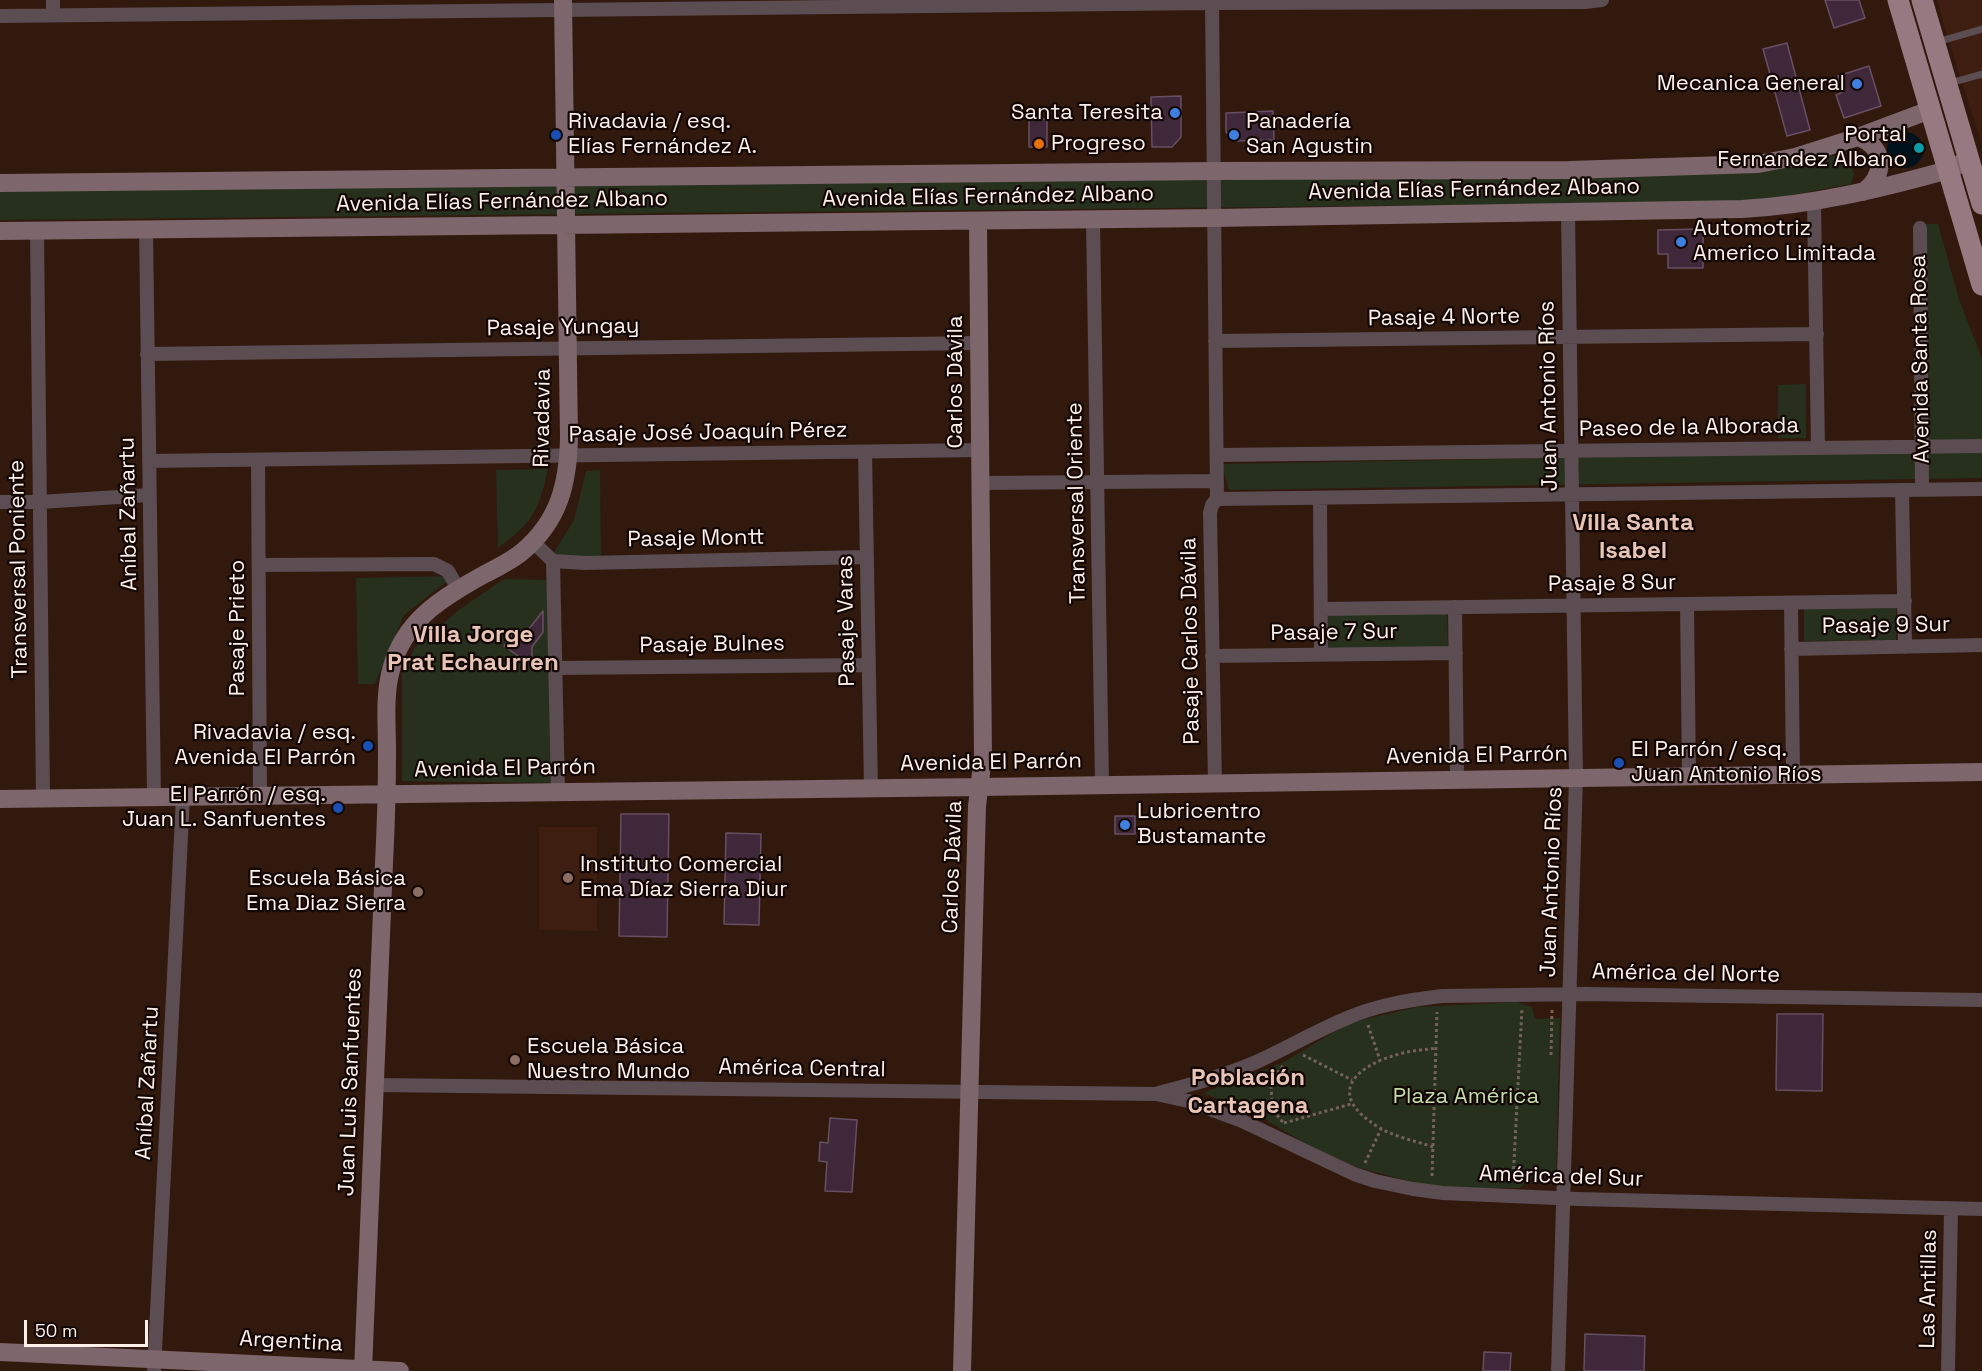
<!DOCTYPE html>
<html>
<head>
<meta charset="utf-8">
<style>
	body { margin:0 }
	#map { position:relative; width:1982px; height:1371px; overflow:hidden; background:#31190e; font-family:"Space Grotesk",sans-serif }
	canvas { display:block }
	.scale { position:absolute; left:24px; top:1320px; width:124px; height:27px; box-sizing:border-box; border:3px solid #feefe9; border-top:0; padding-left:8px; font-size:18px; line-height:21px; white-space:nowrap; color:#feefe9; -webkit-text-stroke:4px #120704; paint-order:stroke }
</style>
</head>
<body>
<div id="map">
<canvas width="1982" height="1371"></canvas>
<div class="scale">50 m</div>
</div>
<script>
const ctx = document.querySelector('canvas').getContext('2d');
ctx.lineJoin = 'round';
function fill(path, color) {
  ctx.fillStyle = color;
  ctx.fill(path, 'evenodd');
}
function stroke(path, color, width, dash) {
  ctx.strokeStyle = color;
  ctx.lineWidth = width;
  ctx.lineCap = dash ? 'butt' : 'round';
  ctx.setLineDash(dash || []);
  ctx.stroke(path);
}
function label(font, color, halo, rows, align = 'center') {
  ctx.font = font + ' "Space Grotesk",sans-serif';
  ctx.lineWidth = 4.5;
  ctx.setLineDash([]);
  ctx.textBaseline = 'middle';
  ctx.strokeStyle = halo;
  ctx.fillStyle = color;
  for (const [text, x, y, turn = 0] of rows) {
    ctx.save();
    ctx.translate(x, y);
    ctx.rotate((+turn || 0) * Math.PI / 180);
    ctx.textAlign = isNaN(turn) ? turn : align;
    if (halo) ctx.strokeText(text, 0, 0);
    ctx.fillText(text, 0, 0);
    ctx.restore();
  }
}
fill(new Path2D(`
	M1937,0H1982V144L1946,33Z
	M539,827H597V931L539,930Z`), '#3d1e10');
fill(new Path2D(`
	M1845,153L1854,174L1851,184L1754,202L0,220V191L1752,173Z
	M1917,224H1938L1959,299L1982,359V478L1229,490L1222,464L1897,452L1917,454Z
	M1806,384V438H1778V385Z
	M548,469C539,511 533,522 498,548L496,470Z
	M600,470L601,557H551L574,520L586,471Z
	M454,576L404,615L375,684H358L356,578Z
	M504,579L549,580L553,783L402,781V674L415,647L460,609Z
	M1896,608V640L1804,641V609Z
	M1447,612L1448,647L1328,649V613Z
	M1517,1002L1532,1007L1535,1019L1560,1018L1556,1173L1537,1174L1520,1188H1435L1353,1166L1304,1143L1258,1115L1203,1093L1282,1063L1349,1023L1417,1007Z`), '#26301d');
fill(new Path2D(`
	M1887 150a18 18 0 1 1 36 0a18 18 0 1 1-36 0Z`), '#00121b');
const building = new Path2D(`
	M1825,0H1859L1865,18L1834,28Z
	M1787,43L1810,130L1787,136L1763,49Z
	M1869,66L1881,106L1844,118L1836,95L1843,92L1838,76Z
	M1181,96V137L1172,147H1152L1151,97Z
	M1273,111L1274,140L1234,141L1226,132V113Z
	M1029,119H1047V147H1029Z
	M1703,229V268H1668V254H1658V230Z
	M543,611V632L532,647V658H521L504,646L517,628L525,634Z
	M621,814H669L667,937L619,936Z
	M1115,816H1135V834H1115Z
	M726,833L761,834L759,925L724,924Z
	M1777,1014H1823L1822,1091L1776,1090Z
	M830,1118L857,1120L852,1192L825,1191L827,1162L819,1161L820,1142L828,1143Z
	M1585,1334L1645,1336L1644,1371H1584Z
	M1484,1352L1511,1353L1510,1371H1483Z`);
fill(building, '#3e283a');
stroke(building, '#674f63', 1.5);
stroke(new Path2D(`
	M1368,1025L1380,1060
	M1303,1055L1352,1080
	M1551,1055L1552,1009
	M1283,1066L1271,1081C1271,1096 1272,1113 1284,1123
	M1284,1123L1351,1104
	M1433,1147C1416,1141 1395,1137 1380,1128C1323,1094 1355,1065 1403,1053C1414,1050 1425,1050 1436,1048
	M1365,1163L1381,1129
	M1432,1176L1437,1012
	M1513,1181L1522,1008`), '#766158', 3, [3, 3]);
stroke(new Path2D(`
	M1937,42L1982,29
	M1950,83L1982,74`), '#5b4d51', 7);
stroke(new Path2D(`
	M53,0V15
	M1212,0L1217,499
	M0,16L1212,3L1585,2L1602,0
	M1814,202L1818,448
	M1093,220L1102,785
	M1920,228L1922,490
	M37,230L43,799
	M146,230L154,797
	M1215,341L1817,334
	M147,354L980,343
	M865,452L871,789
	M1217,455L1982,446
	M258,460L260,796
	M149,461L980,450
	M981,483L1217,481
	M1902,490L1905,647
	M1320,498L1321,654
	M1217,499L1982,489
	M0,502H40L149,495
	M533,542L553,561L585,563L867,557
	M553,561L558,793
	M259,565L434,564L448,571L458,589
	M1791,603L1793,775
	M1687,604L1689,777
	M1455,607L1457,780
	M1321,609L1905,601
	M1791,649L1982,645
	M1212,656L1456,653
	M556,668L869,665
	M1215,784L1210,513L1212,505L1217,499
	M375,1085L1156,1094L1188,1101L1242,1121L1354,1174L1375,1181L1413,1189L1443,1193L1578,1199L1982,1209
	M1158,1093C1191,1085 1223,1076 1254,1063C1285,1049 1314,1032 1345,1019C1376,1005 1409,1000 1442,996L1585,994L1982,1000
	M154,1371L183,797
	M1558,1371L1576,778L1568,213
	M1948,1371L1951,1209`), '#5b4d51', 14);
stroke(new Path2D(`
	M1858,137C1886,147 1886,175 1863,192
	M0,183L1214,171L1569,170L1758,164L1795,157L1858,137L1930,110
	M0,231L1214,218L1742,209C1813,205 1880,189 1948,170L1959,165L1968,157
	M0,799L980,787L1982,772
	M0,1352L400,1371
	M363,1371C370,1202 377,1032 384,863C386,825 387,788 387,751C387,724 384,696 391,670C403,621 442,598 483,575C497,568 511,561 522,552C559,521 568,484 569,438L563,0
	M962,1371L977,806L983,757L978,221`), '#7d666c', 18);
stroke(new Path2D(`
	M1898,0L1982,285
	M1922,0L1982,204`), '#967981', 21);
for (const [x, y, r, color] of [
	[1857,84,6,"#3f7fe0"],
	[1175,113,6,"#3f7fe0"],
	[556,135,6,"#1a4fb4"],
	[1234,135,6,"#3f7fe0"],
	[1039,144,6,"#e8710a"],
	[1919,148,6,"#0f9aa8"],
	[1681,242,6,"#3f7fe0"],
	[368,746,6,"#1a4fb4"],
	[1619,763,6,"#1a4fb4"],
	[338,808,6,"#1a4fb4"],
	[1125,825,6,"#3f7fe0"],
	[568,878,6,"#8d6e63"],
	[418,892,6,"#8d6e63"],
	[515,1060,6,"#8d6e63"]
]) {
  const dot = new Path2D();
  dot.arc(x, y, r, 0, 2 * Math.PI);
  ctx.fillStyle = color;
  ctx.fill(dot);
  stroke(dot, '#120704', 2);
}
label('22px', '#feefe9', '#120704', [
	["Mecanica General",1845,84,"right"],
	["Santa Teresita",1163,113,"right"],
	["Rivadavia / esq.",568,122],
	["Elías Fernández A.",568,147],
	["Panadería",1246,122],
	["San Agustin",1246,147],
	["Portal",1907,135,"right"],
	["Fernandez Albano",1907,160,"right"],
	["Progreso",1051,144],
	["Automotriz",1693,229],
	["Americo Limitada",1693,254],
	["Rivadavia / esq.",356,733,"right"],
	["Avenida El Parrón",356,758,"right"],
	["El Parrón / esq.",1631,750],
	["Juan Antonio Ríos",1631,775],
	["El Parrón / esq.",326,795,"right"],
	["Juan L. Sanfuentes",326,820,"right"],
	["Lubricentro",1137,812],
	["Bustamante",1137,837],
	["Instituto Comercial",580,865],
	["Ema Díaz Sierra Diur",580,890],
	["Escuela Básica",406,879,"right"],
	["Ema Diaz Sierra",406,904,"right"],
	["Escuela Básica",527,1047],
	["Nuestro Mundo",527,1072]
], 'left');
label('22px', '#feefe9', '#120704', [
	["Avenida Elías Fernández Albano",1474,190,-1],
	["Avenida Elías Fernández Albano",988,197,-1],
	["Avenida Elías Fernández Albano",502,202,-1],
	["Pasaje 4 Norte",1444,318,-1],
	["Pasaje Yungay",563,328,-1],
	["Avenida Santa Rosa",1921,359,-91],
	["Carlos Dávila",956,382,-90],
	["Juan Antonio Ríos",1549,396,-91],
	["Rivadavia",543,418,-89],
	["Paseo de la Alborada",1689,428,-1],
	["Pasaje José Joaquín Pérez",708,433,-1],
	["Transversal Oriente",1077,503,-91],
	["Aníbal Zañartu",129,514,-91],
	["Pasaje Montt",696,539,-1],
	["Transversal Poniente",19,569,-91],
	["Pasaje 8 Sur",1612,584,-1],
	["Pasaje Varas",847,621,-91],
	["Pasaje 9 Sur",1886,626,-1],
	["Pasaje Prieto",238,628,-90],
	["Pasaje 7 Sur",1334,633,-1],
	["Pasaje Carlos Dávila",1191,641,-91],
	["Pasaje Bulnes",712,645,-1],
	["Avenida El Parrón",1477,756,-1],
	["Avenida El Parrón",991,763,-1],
	["Avenida El Parrón",505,769,-1],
	["Carlos Dávila",953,867,-88],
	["Juan Antonio Ríos",1552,882,-88],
	["América del Norte",1686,974,1],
	["América Central",802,1069,1],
	["Juan Luis Sanfuentes",351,1082,-88],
	["Aníbal Zañartu",148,1083,-87],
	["América del Sur",1561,1177,2],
	["Las Antillas",1929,1289,-89],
	["Argentina",291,1342,3]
]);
label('22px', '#c2dda9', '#120704', [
	["Plaza América",1466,1097]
]);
label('bold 24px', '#e8c5b7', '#120704', [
	["Villa Santa",1633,523],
	["Isabel",1633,551],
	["Villa Jorge",473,635],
	["Prat Echaurren",473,663],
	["Población",1248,1078],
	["Cartagena",1248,1106]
]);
</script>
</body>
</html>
